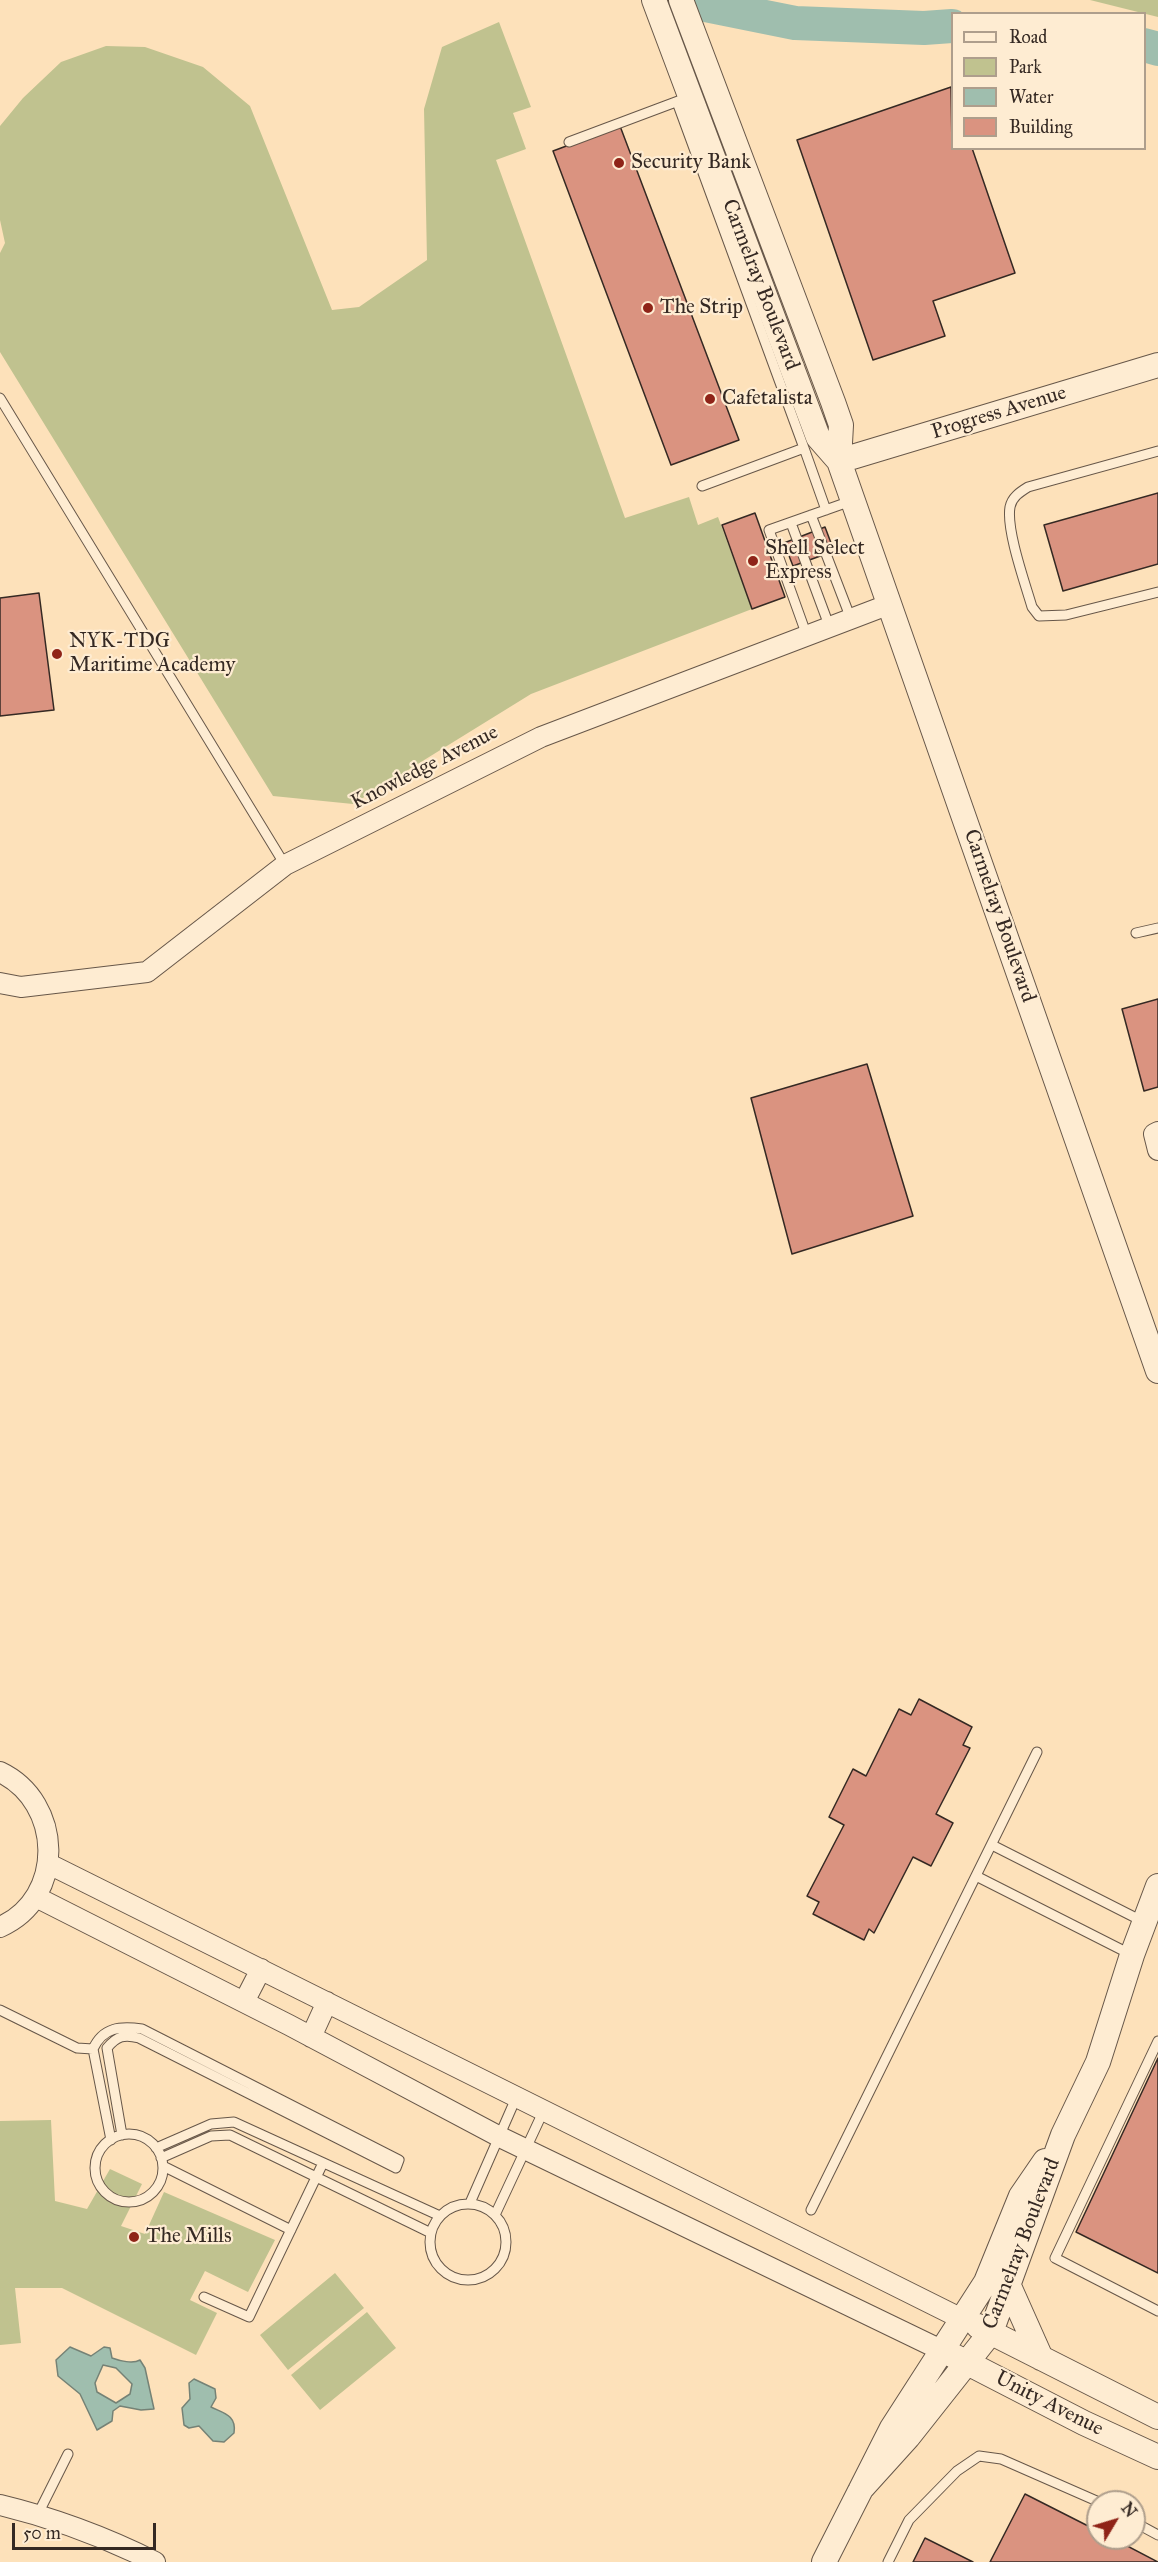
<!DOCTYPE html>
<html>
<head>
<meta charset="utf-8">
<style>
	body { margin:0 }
	#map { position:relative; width:1158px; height:2562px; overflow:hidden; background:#fde1ba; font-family:"IM FELL Great Primer",serif }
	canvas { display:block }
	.legend { position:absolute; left:951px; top:12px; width:195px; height:138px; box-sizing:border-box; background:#feecd2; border:2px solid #ae9e8c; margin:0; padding:8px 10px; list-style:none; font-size:18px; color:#352923 }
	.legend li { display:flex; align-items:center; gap:12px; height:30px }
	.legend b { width:30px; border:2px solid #ae9e8c }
	.north { position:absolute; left:1086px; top:2490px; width:60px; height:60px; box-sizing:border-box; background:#feecd2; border:2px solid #ae9e8c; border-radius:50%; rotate:52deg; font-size:16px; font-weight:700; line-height:24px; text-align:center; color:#352923 }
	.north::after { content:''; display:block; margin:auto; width:21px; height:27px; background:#8f2418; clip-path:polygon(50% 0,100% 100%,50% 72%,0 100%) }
	.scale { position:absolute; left:12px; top:2523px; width:144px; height:27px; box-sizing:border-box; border:3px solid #352923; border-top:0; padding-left:8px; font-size:18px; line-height:21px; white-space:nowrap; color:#352923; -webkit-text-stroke:4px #feecd2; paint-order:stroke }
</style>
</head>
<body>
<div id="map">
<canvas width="1158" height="2562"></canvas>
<ul class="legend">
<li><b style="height:8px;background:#feecd2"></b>Road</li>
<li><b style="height:16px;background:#c0c28f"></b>Park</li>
<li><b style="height:16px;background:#9fbeae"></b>Water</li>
<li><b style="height:16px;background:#da9380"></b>Building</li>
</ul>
<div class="north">N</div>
<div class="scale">50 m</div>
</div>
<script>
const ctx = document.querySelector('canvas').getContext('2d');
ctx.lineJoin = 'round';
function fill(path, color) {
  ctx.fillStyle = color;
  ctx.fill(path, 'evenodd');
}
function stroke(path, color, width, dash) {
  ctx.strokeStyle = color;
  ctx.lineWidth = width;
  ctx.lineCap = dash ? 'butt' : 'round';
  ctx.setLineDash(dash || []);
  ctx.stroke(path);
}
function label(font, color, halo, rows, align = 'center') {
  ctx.font = font + ' "IM FELL Great Primer",serif';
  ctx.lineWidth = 4.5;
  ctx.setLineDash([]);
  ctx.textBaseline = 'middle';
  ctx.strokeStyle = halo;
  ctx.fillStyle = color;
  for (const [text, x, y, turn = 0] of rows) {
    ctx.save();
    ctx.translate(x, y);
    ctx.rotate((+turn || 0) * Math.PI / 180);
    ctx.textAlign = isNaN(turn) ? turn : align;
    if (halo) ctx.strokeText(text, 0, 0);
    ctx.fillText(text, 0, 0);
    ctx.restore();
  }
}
fill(new Path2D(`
	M1090,0H1158V17Z
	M499,22L531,107L513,113L526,149L496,160L625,518L689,497L698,525L718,517L752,609L531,694L353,804L273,796L0,352V253L5,243L0,220V126L23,98L61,62L106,46L145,47L203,67L250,106L332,310L359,307L427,260L424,109L442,47Z
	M51,2120L55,2201L87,2209L110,2169L142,2184L121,2226L145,2234L164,2192L275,2240L248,2292L205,2271L190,2300L217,2313L196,2355L62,2288H15L21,2343L0,2345V2121Z
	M335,2273L364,2308L288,2370L260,2335Z
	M367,2312L396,2348L320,2410L291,2375Z`), '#c0c28f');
const water = new Path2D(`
	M70,2347L91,2356L104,2347L110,2348L112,2358C120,2361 133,2364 140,2360L145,2368L154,2409L141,2410L120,2406L113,2411L112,2421L97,2430L80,2394L58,2376L56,2360ZM103,2365L116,2368L132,2384L130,2394L116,2403L97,2392L95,2383Z
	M194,2379L215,2389L216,2398L211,2407C223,2413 237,2415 234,2433L224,2442L213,2441L199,2426L189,2428L184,2425L182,2408L190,2399L189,2383Z`);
fill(water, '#9fbeae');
stroke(water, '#758276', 1.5);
stroke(new Path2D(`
	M681,0L795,23L924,28L952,26
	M1144,45L1158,49`), '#9fbeae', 34);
const building = new Path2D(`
	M951,87L952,148H972L1015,273L933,301L945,336L873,360L797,140Z
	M620,126L739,440L671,465L553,151Z
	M1158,493V564L1063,591L1044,525Z
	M755,513L785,597L752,609L722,525Z
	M825,527L834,551L793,566L784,543Z
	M39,593L54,710L0,716V598Z
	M1158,999V1087L1144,1091L1122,1009Z
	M867,1064L913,1216L792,1254L751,1098Z
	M919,1699L972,1727L963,1745L970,1748L936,1814L953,1823L931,1866L913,1857L874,1933L869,1929L864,1940L813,1914L819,1902L807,1896L844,1825L829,1817L853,1769L866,1776L899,1709L911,1715Z
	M1158,2058V2273L1076,2232Z
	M1025,2494L1098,2531V2538H1112L1158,2562H990Z
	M925,2538L973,2562H913Z`);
fill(building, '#da9380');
stroke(building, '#352923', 1.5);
const service = new Path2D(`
	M677,102L804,448L702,486
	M569,142L681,100
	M0,398L285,865
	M804,448L826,510
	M1158,451L1028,487C1020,492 1012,497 1010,507C1006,530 1025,583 1032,607L1039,616L1066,615L1158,592
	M811,515L851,619
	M791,523L830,628
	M807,636L769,530L851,501
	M1136,933L1158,928
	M992,1845L1144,1922
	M976,1876L1132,1955
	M0,2010L77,2048L93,2049
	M1158,2041L1055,2258L1158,2311
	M95 2168a34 34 0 1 1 68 0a34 34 0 1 1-68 0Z
	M111,2140L93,2049C103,2027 120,2026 142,2029L399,2160L396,2168L139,2038C124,2034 117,2036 107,2048L122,2135
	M156,2148L211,2124L234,2122L440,2216
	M161,2158L211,2136L230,2135L431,2233
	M163,2166L291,2230
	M470,2203L516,2098
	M430 2242a38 38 0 1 1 76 0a38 38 0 1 1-76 0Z
	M811,2210L1037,1752
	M495,2215L543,2112
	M204,2297L249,2317L322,2165
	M38,2514L68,2454
	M1134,2522L1158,2535
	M888,2562L909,2520L957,2471L979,2456L1001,2459L1099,2502`);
const minor = new Path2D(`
	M0,983L21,987L147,972L285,865L541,737L890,604
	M1158,1132L1154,1134L1158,1150
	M0,1772C63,1802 66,1898 0,1927
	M49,1864L960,2318
	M36,1897L289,2025L500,2137L941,2350
	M244,2002L261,1969
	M311,2037L327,2002
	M0,2505C54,2518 105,2537 155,2562`);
const tertiary = new Path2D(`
	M654,0L818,437L839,461L1158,1371
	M681,0L833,402L841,425L839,461
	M839,461L1158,365
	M1008,2284L1041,2358
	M978,2326L1158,2417
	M954,2356L1084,2423L1158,2457
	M861,2489L908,2437L991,2332L1063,2135L1098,2062L1132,1955L1158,1886
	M824,2562L892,2428L986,2282L1021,2196L1045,2161`);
stroke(service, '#675749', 11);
stroke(minor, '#675749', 22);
stroke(tertiary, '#675749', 26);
stroke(service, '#feecd2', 9);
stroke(minor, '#feecd2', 20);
stroke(tertiary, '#feecd2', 24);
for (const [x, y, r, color] of [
	[619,163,6,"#8f2418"],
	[648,308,6,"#8f2418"],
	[710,399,6,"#8f2418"],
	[753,561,6,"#8f2418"],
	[57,654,6,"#8f2418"],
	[134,2237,6,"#8f2418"]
]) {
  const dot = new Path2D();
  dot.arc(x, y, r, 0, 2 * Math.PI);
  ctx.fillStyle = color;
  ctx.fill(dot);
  stroke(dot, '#feecd2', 2);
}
label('21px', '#352923', '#feecd2', [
	["Security Bank",631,163],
	["The Strip",660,308],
	["Cafetalista",722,399],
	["Shell Select",765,549],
	["Express",765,573],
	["NYK-TDG",69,642],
	["Maritime Academy",69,666],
	["The Mills",146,2237]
], 'left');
label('21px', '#352923', '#feecd2', [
	["Carmelray Boulevard",760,285,69],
	["Progress Avenue",999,413,-17],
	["Knowledge Avenue",425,768,-27],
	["Carmelray Boulevard",999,916,71],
	["Carmelray Boulevard",1022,2244,-69],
	["Unity Avenue",1049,2404,27]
]);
</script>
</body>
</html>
